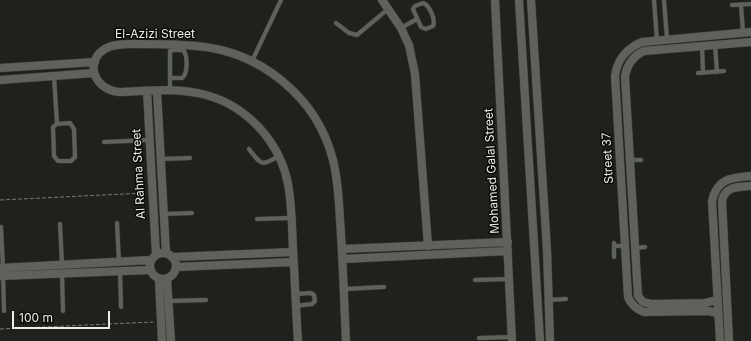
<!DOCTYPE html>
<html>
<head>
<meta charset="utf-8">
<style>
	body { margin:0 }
	#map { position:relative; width:751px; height:341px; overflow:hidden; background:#1f221c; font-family:Inter,sans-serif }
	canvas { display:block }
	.scale { position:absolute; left:12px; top:311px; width:98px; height:18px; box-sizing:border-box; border:2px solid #eceeea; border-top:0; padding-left:5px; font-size:12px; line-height:14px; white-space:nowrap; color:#eceeea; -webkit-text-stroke:3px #0a0b08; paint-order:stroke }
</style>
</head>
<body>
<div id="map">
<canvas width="751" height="341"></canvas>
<div class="scale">100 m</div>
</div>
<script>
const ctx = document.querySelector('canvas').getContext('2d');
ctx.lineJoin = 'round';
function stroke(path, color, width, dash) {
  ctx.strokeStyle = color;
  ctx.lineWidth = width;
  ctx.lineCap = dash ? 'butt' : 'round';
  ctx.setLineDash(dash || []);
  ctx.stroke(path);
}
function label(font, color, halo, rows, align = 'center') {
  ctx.font = font + ' Inter,sans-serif';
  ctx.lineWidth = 3;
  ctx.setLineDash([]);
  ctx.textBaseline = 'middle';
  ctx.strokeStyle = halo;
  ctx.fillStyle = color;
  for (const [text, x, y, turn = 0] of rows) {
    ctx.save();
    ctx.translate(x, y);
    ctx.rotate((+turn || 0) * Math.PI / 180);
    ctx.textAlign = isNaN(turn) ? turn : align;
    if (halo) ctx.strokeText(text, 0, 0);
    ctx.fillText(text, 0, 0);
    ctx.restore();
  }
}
const lane = new Path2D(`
	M654,0L657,41
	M664,0L667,39
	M423,3C429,5 436,19 433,26L426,29L421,27L413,9L415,6Z
	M732,5L751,4
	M741,5L743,33
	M336,23L349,33L357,35L388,9
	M401,28L417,19
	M715,45L717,72
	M702,46L703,72
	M252,61L281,0
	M698,73L724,71
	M54,76L57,124
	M170,78V51L174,50H183C188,55 188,74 182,78H170V90
	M70,123L74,129L75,157L71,161H58L54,156L53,127L57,124Z
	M104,142L150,140
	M249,149C260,163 261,168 278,156
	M161,159L190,158
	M630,160H641
	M164,214L192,213
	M257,219L291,218
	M117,223L119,262
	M60,224L62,265
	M1,227L3,268
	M614,243V257
	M614,246H625
	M635,248L645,247
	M120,271L121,307
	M62,274L63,311
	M3,276L4,311
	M475,280L509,279
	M344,289L384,287
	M295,294L311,293L314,295L315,301L312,304L296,306
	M549,300L566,299
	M169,301L206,300
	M479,338L512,337`);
const street = new Path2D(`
	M382,0L401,28L409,45L415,74L428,246
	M495,0L512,341
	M519,0L540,341
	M531,0L547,250L550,341
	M0,68L95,62
	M0,80L94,73
	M147,91L156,255
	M157,91L166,253
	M342,249L508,242
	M150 266a13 13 0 1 1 26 0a13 13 0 1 1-26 0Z
	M173,257L293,252
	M343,259L508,251
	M176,267L293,262
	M0,268L151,260
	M0,276L150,270
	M159,279L162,341
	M167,279L171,341
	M717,300L705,303L651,304L643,302L638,296L625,77C627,64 633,56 644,51L751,42
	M718,313L708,311L644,312C636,309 631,305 628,297L615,76C617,60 627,48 642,42L751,32
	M298,341C296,311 295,281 293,250C292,228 292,206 288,184C280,142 247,106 206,95C178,87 147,91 119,92C91,89 84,57 109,47C116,44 125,44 133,44C154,44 175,44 196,46C260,51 317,97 333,160C338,180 339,200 340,220C343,260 344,301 346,341
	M720,341L712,201C717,178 731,178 751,176
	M729,341L722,201C725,186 738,187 751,186`);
stroke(lane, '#3b3e38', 5);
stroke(street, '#3b3e38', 9);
stroke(new Path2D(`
	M0,200L145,193
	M0,329L153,322`), '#777a75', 1, [4, 2]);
stroke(lane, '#5e625a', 4);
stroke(street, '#5e625a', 8);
label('12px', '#eceeea', '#0a0b08', [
	["El-Azizi Street",155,34],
	["Street 37",608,158,-93],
	["Mohamed Galal Street",492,171,-93],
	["Al Rahma Street",139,174,-93]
]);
</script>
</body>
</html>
